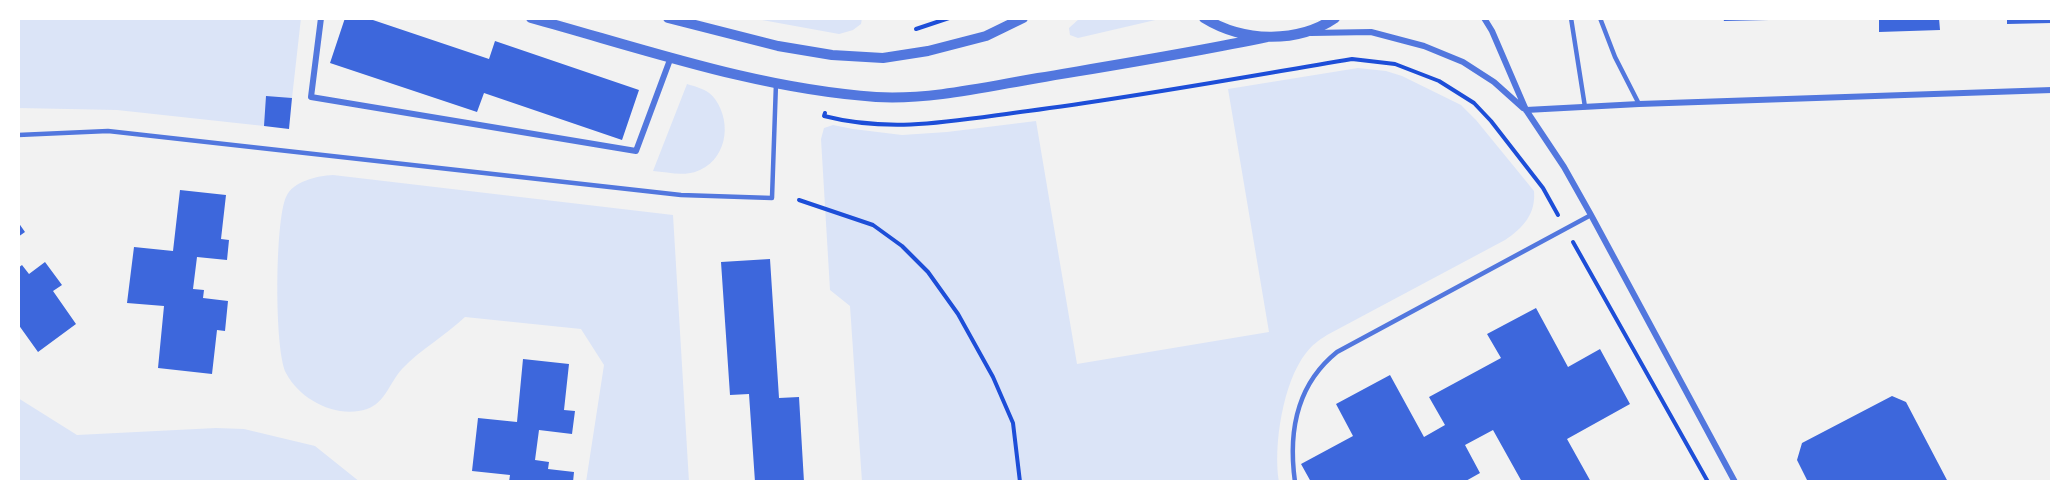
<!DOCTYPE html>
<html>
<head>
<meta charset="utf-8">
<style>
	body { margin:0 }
	#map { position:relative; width:2070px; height:500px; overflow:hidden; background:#f2f2f2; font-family:Rubik,sans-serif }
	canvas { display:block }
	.frame { position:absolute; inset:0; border:20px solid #fff; pointer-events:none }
</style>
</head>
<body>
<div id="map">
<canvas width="2070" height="500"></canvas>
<div class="frame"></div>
</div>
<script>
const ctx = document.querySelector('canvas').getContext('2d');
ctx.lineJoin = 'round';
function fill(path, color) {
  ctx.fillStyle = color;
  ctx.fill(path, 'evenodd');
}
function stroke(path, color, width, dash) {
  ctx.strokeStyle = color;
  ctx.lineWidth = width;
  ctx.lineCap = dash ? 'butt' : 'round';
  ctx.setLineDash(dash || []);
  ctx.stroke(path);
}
fill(new Path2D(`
	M18,18H301L292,98L264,126L117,110L18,108Z
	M751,18H862L861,24L853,30L839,34Z
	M1080,18H1164L1078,38L1070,35L1069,28Z
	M1358,68L1386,71L1402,76L1461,105L1476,120L1534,191C1536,214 1523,228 1505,240L1327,335C1319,340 1312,345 1306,353C1283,382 1273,446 1279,482H862L850,306L830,290L821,139L824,128L833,125L853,129L902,135L947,132L1036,121L1077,364L1269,332L1228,89Z
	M687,84C697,87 709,90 715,99C733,124 726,162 695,172C682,176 666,172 653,171Z
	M333,175L673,215L689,482H586L604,365L581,329L465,317C445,336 421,349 402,369C390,382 385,403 367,409C337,419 300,400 286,373C274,349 275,221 286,197C293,181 317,176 333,175Z
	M18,398L77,435L216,428L244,429L315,446L360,482H18Z`), '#dbe4f7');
fill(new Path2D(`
	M345,18H367L489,59L495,41L639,90L622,140L484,93L477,112L330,63Z
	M1723,18H1769V20L1724,21Z
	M1879,18H1939L1940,30L1879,32Z
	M2007,18H2052V23L2007,24Z
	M266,96L292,98L289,129L264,126Z
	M180,190L226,195L221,239L229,240L227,260L197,257L193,289L204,290L203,298L228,301L225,331L217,330L212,374L158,368L164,306L127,303L134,247L173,251Z
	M18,222L25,232L18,237Z
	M770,259L779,398L799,397L804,482H755L749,394L730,395L721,262Z
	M45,262L62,285L53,291L76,324L38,352L18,324V268L22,265L29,274Z
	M1536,308L1568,367L1600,349L1630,404L1567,439L1591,482H1522L1493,430L1465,445L1480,473L1464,482H1311L1301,464L1353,436L1336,404L1390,375L1424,437L1445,425L1429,397L1501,358L1487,334Z
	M523,359L569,364L564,410L575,411L572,434L539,430L535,460L549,462L548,469L574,472L573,482H509L510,475L472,471L478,418L517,422Z
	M1892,396L1906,402L1948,482H1808L1797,460L1802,443Z`), '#3d67dc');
stroke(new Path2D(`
	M916,29L949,18
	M825,113L824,116C894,134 958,120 1028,111C1136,97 1244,77 1352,59L1395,64L1439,81L1474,103L1491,121L1543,188L1558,215
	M799,200L873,225L902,246L928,272L958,314L993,377L1013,423L1020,482
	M1573,242L1708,482`), '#1d4ed8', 4);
stroke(new Path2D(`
	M1571,18L1585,107
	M1600,18L1615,57L1639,104
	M18,135L108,131L681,195L772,198L776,83
	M1295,482C1288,432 1296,385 1337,352L1591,215`), '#5277de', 4.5);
stroke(new Path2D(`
	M321,18L311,97L636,151L671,57
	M1484,18L1492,31L1526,110L1564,167L1591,215L1735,482
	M1311,33L1371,32L1424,46L1463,62L1494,82L1523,108
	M1526,110L1639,104L2052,90`), '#5277de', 6);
stroke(new Path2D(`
	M531,18C644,49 758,89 876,97C931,100 985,87 1038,78C1115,65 1191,53 1267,37
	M668,18L778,46L832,55L883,58L928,51L986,36L1023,18
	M1204,18C1243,42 1297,44 1335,18`), '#5277de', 10);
</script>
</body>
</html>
